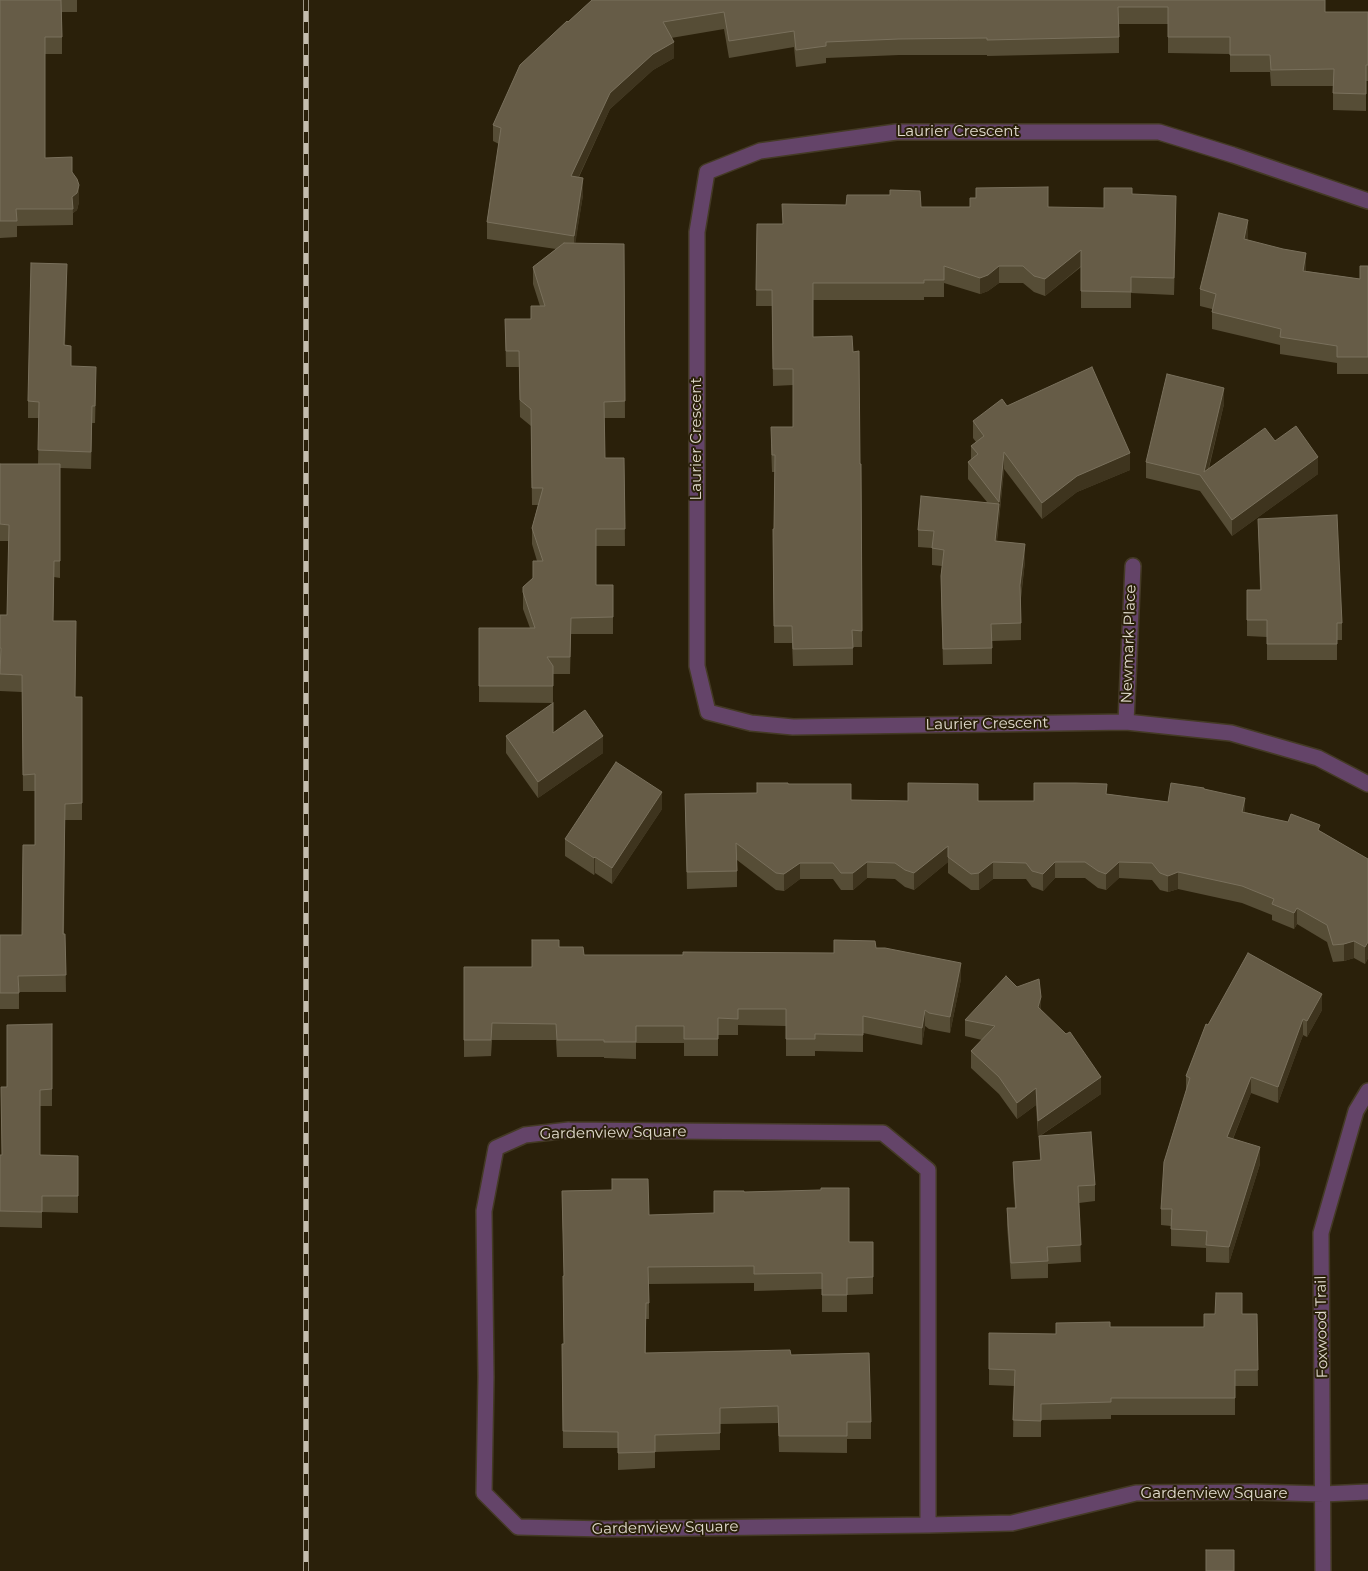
<!DOCTYPE html>
<style>
body{margin:0}
canvas{display:block;background:#2a200a}
</style>
<canvas width="1368" height="1571"></canvas>
<script>
const ctx = document.querySelector('canvas').getContext('2d');
ctx.lineJoin = 'round';
const poly = rows => new Path2D(rows.map(r => 'M' + r).join(''));
function trace(path, color, width, dash) { ctx.strokeStyle = color; ctx.lineWidth = width; ctx.lineCap = dash ? 'butt' : 'round'; ctx.setLineDash(dash || []); ctx.stroke(path); }
function fillPath(path, color) { ctx.fillStyle = color; ctx.fill(path, 'evenodd'); }
function label(font, color, halo, rows, align = 'center') {
  ctx.font = font + ' Montserrat,sans-serif'; ctx.lineWidth = 4; ctx.setLineDash([]); ctx.textBaseline = 'middle'; ctx.strokeStyle = halo; ctx.fillStyle = color; for (const [text, x, y, turn = 0] of rows) {
    ctx.save(); ctx.translate(x, y); ctx.rotate((+turn || 0) * Math.PI / 180); ctx.textAlign = isNaN(turn) ? turn : align; if (halo) ctx.strokeText(text, 0, 0); ctx.fillText(text, 0, 0); ctx.restore();
  }
}
const minor = poly([
 [1368,201,1233,155,1159,132,896,132,760,151,707,172,697,232,697,666,708,712,751,723,793,727,1126,722,1231,733,1318,758,1368,784],
 [1126,722,1133,566],
 [569,1130,883,1133,928,1170,928,1525,605,1529,518,1527,484,1493,486,1377,484,1211,496,1148,525,1135,569,1130],
 [928,1525,1012,1523,1136,1493,1253,1492,1323,1494,1368,1492],
 [1323,1571,1321,1233,1356,1111,1368,1091]
]);
trace(minor, '#443a25', 18);
trace(minor, '#644469', 15);
const rail = poly([
 [306,0,306,1571]
]);
trace(rail, '#c5beaf', 5.5);
trace(rail, '#2a200a', 4, [11]);
fillPath(poly([
 [0,0,77,0,77,12,62,12,62,54,45,54,45,158,72,172,79,202,77,210,73,213,73,225,17,226,17,237,0,238],
 [592,0,1325,0,1325,12,1368,12,1368,81,1366,81,1366,111,1333,110,1333,86,1271,86,1270,72,1230,72,1230,54,1168,53,1168,24,1119,24,1119,53,987,56,987,55,899,55,826,58,826,63,796,67,794,47,729,58,724,29,671,38,674,58,653,70,610,109,579,177,583,195,575,243,624,244,625,418,604,418,605,458,624,458,625,546,596,546,596,585,613,585,613,634,571,634,570,674,553,674,553,733,603,753,538,798,506,753,506,736,553,703,479,702,479,628,530,628,523,609,523,587,533,578,537,561,532,544,532,528,538,505,532,505,531,426,520,417,519,367,506,367,505,319,531,319,540,306,533,284,533,267,556,249,487,239,487,222,499,144,493,141,493,125,568,22],
 [1132,194,1176,212,1174,295,1131,293,1131,308,1081,308,1081,267,1045,296,1034,292,1023,283,999,283,988,291,980,294,944,283,944,297,924,297,924,300,813,300,813,337,860,464,861,464,862,647,853,647,853,665,793,666,792,643,774,643,773,529,774,529,775,472,772,472,771,444,793,427,793,385,773,386,772,306,756,306,757,224,782,224,921,207,1104,208],
 [1248,237,1247,240,1306,269,1306,271,1360,279,1368,266,1368,374,1337,374,1337,363,1280,354,1280,345,1212,329,1212,309,1200,306,1200,289],
 [67,281,65,345,71,366,96,384,95,423,92,423,91,469,60,468,60,578,54,577,53,621,75,697,82,697,82,820,65,820,64,934,65,934,66,992,19,992,19,1009,0,1009,0,935,22,935,35,845,35,791,23,791,22,692,0,691,0,615,7,615,9,541,0,541,0,464,38,464,39,418,28,418,28,401],
 [1224,404,1209,468,1275,441,1318,474,1232,536,1200,491,1146,478,1146,462],
 [1007,406,1130,470,1077,492,1042,519,1004,469,997,541,1025,561,1021,598,1021,640,992,641,992,664,943,665,941,593,941,576,942,566,932,565,932,548,918,547,918,530,987,502,968,479,968,462,971,460,971,446,976,442,973,438,973,421],
 [1258,519,1342,623,1342,640,1337,640,1337,660,1267,660,1267,637,1247,636,1247,590,1260,590],
 [788,784,851,800,908,801,1034,801,1107,794,1168,802,1204,789,1245,812,1320,831,1368,859,1368,958,1365,964,1354,958,1344,961,1333,962,1327,942,1297,924,1294,929,1272,920,1272,915,1242,903,1178,889,1168,892,1160,890,1152,880,1119,878,1106,890,1098,888,1085,878,1055,878,1043,891,1032,887,1026,879,993,879,979,890,971,890,948,873,948,862,914,890,905,887,895,879,867,878,853,890,841,890,833,879,800,879,784,891,776,890,737,860,737,887,687,889,685,794,757,793],
 [662,809,612,884,595,873,594,875,565,856,565,839],
 [559,947,584,955,683,955,834,953,876,948,961,979,950,1033,929,1029,925,1026,922,1045,863,1033,863,1052,815,1051,815,1056,786,1056,786,1026,738,1025,738,1035,718,1035,718,1056,684,1056,684,1043,636,1043,636,1059,604,1058,604,1057,557,1057,556,1040,492,1040,491,1056,464,1057,464,967,532,967],
 [1041,1010,1101,1094,1040,1136,1095,1185,1095,1201,1079,1203,1081,1262,1048,1264,1048,1278,1011,1279,1007,1225,1007,1208,1015,1208,1013,1179,1013,1162,1040,1160,1039,1136,1038,1137,1036,1105,1017,1119,999,1094,971,1068,971,1051,982,1040,965,1036,965,1020],
 [1322,1010,1307,1037,1303,1035,1278,1103,1251,1093,1233,1139,1260,1164,1229,1263,1206,1262,1206,1248,1171,1246,1171,1226,1161,1225,1161,1209,1186,1091,1186,1076,1208,1025],
 [52,1024,52,1106,40,1106,40,1155,78,1156,78,1213,42,1212,42,1228,0,1227,0,1155,2,1155,7,1087],
 [612,1179,649,1215,714,1213,744,1192,849,1242,873,1242,873,1294,847,1295,847,1312,822,1312,822,1289,754,1291,754,1283,649,1284,649,1319,646,1319,646,1353,791,1355,871,1422,871,1439,847,1439,847,1453,779,1452,778,1423,720,1424,720,1450,655,1452,655,1468,618,1470,618,1448,563,1448,562,1344,564,1344,563,1293,563,1276,564,1276,562,1191,612,1190],
 [1242,1314,1257,1314,1258,1386,1235,1386,1235,1415,1111,1415,1111,1419,1041,1420,1041,1437,1013,1437,1014,1386,989,1385,989,1333,1056,1334,1110,1327,1204,1327]
]), '#564d36');
fillPath(poly([
 [674,42,674,58,653,70,610,109,571,193,571,176,610,93,653,54],
 [583,178,583,195,574,252,574,236],
 [79,185,79,202,77,210,73,213,72,197],
 [1176,196,1176,212,1174,295,1174,278],
 [1248,220,1248,237,1244,255,1244,239],
 [1081,250,1081,266,1045,296,1045,279],
 [1306,253,1306,269,1303,288,1303,271],
 [67,264,67,281,64,362,64,345],
 [999,266,999,283,988,291,980,294,980,278],
 [1224,388,1224,404,1205,482,1204,472],
 [1004,452,1004,469,999,518,999,502],
 [1130,453,1130,470,1077,492,1042,519,1042,503,1077,476],
 [1318,457,1318,474,1232,536,1232,520],
 [999,504,999,520,995,558,995,541],
 [1025,544,1025,561,1020,602,1020,585],
 [603,736,603,753,538,798,538,782],
 [662,792,662,809,612,884,612,868],
 [1245,798,1245,815,1242,812],
 [948,846,948,862,914,890,914,873],
 [595,857,595,873,594,875,594,858],
 [867,862,867,878,853,890,853,873],
 [993,862,993,879,979,890,979,873],
 [1055,862,1055,878,1043,891,1043,874],
 [1119,862,1119,878,1106,890,1106,874],
 [800,863,800,879,784,891,784,874],
 [1178,872,1178,889,1168,892,1168,876],
 [1297,908,1297,924,1294,929,1294,913],
 [1354,941,1354,958,1344,961,1344,944],
 [1368,942,1368,958,1365,964,1365,947],
 [961,963,961,979,950,1033,950,1017],
 [1322,994,1322,1010,1307,1037,1307,1021],
 [1041,997,1041,1013,1038,1007],
 [925,1010,925,1026,922,1045,922,1028],
 [1303,1019,1303,1035,1278,1103,1278,1087],
 [1101,1077,1101,1094,1038,1137,1038,1121],
 [1251,1077,1251,1093,1227,1153,1227,1137],
 [1036,1088,1036,1105,1017,1119,1017,1103],
 [1260,1147,1260,1164,1229,1263,1229,1247]
]), '#3e341e');
const building = poly([
 [0,0,61,0,62,37,45,37,45,158,72,157,72,172,77,179,79,185,77,193,72,197,73,209,16,209,17,221,0,221,0,0],
 [592,0,1325,0,1325,12,1368,12,1368,65,1366,65,1366,94,1333,93,1334,69,1271,70,1270,55,1230,55,1230,37,1168,37,1168,7,1118,7,1119,37,987,40,987,38,899,39,826,42,826,46,796,50,794,31,729,41,724,12,663,22,674,42,653,54,610,93,571,176,583,178,574,236,487,222,501,128,493,125,520,65,567,21,568,22,592,0],
 [1048,187,1048,207,1104,208,1104,188,1132,188,1132,194,1176,196,1174,278,1131,277,1131,292,1081,291,1081,250,1045,279,1034,276,1023,266,999,266,988,275,980,278,944,266,944,280,924,280,924,283,813,283,813,337,852,336,853,352,859,351,860,464,861,464,862,631,852,630,853,648,793,649,792,626,774,626,773,529,774,529,775,455,772,455,771,427,793,427,793,369,773,369,772,290,756,290,757,224,783,224,782,204,846,205,847,195,890,195,890,190,920,191,921,207,970,207,970,198,976,198,976,188,1048,187],
 [1219,213,1248,220,1244,239,1283,249,1306,253,1303,271,1360,279,1360,266,1368,266,1368,357,1337,357,1337,346,1280,337,1281,329,1212,312,1216,294,1200,289,1219,213],
 [564,243,624,244,625,401,604,402,605,458,624,458,625,529,596,529,596,585,613,585,613,617,571,618,570,657,547,657,553,666,553,686,479,686,479,628,535,628,523,592,523,587,533,578,533,561,543,561,532,528,543,488,532,488,531,409,520,400,519,351,506,351,505,319,531,319,531,306,545,306,533,267,564,243],
 [31,263,67,264,64,345,71,346,71,366,96,367,95,406,92,406,91,452,38,450,39,402,28,401,31,263],
 [1092,367,1130,453,1077,476,1042,503,1004,452,999,502,968,462,978,454,971,446,984,436,973,421,1002,399,1007,406,1092,367],
 [1167,374,1224,388,1204,472,1265,428,1275,441,1296,426,1318,457,1232,520,1200,475,1146,462,1167,374],
 [0,464,60,464,60,561,54,561,53,621,76,621,75,697,82,697,82,803,65,804,63,934,65,934,66,975,18,976,19,993,0,993,0,935,22,935,23,845,35,845,35,774,23,775,22,675,0,674,1,648,0,648,0,615,7,615,9,525,0,524,0,464],
 [921,496,999,504,995,541,1025,544,1020,585,1021,623,991,624,992,648,943,649,941,576,944,550,932,548,934,531,918,530,921,496],
 [1337,515,1342,623,1337,623,1337,644,1267,644,1267,620,1247,620,1247,590,1261,590,1258,519,1337,515],
 [553,703,553,733,585,710,603,736,538,782,506,736,553,703],
 [616,762,662,792,612,868,595,857,594,858,565,839,616,762],
 [757,783,788,783,788,784,851,784,851,800,908,801,908,783,978,784,978,801,1034,801,1034,783,1076,783,1107,784,1106,794,1168,802,1171,783,1204,788,1204,789,1245,798,1242,812,1288,822,1291,814,1320,825,1318,830,1368,859,1368,942,1365,947,1354,941,1344,944,1333,945,1327,925,1297,908,1294,913,1272,904,1274,899,1242,886,1178,872,1168,876,1160,873,1152,863,1119,862,1106,874,1098,871,1085,862,1055,862,1043,874,1032,871,1026,863,993,862,979,873,971,874,948,857,948,846,914,873,905,870,895,863,867,862,853,873,841,873,833,863,800,863,784,874,776,873,736,843,737,871,687,872,685,794,757,793,757,783],
 [532,940,559,940,559,947,583,947,584,955,683,955,683,952,834,953,834,940,875,941,876,948,885,948,961,963,950,1017,929,1013,925,1010,922,1028,863,1016,863,1035,815,1034,815,1039,786,1039,786,1009,738,1009,738,1019,718,1018,718,1039,684,1039,684,1026,636,1026,636,1042,604,1042,604,1040,557,1040,556,1024,492,1023,491,1040,464,1040,464,967,532,967,532,940],
 [1248,953,1322,994,1307,1021,1303,1019,1278,1087,1251,1077,1227,1137,1260,1147,1229,1247,1206,1245,1207,1231,1171,1229,1172,1209,1161,1209,1164,1162,1190,1078,1186,1076,1206,1024,1208,1025,1248,953],
 [1006,976,1017,987,1039,979,1041,997,1038,1007,1066,1034,1070,1032,1101,1077,1038,1121,1036,1088,1017,1103,999,1077,971,1051,995,1026,965,1020,1006,976],
 [52,1024,52,1089,40,1090,40,1155,78,1156,78,1196,42,1196,42,1212,0,1211,0,1155,2,1155,1,1087,7,1087,7,1025,52,1024],
 [1091,1132,1095,1185,1078,1186,1081,1245,1047,1247,1048,1261,1011,1263,1007,1208,1016,1208,1013,1162,1041,1160,1039,1136,1091,1132],
 [612,1179,648,1179,649,1215,714,1213,714,1191,744,1191,744,1192,821,1190,821,1188,849,1188,849,1242,873,1242,873,1277,847,1278,847,1295,822,1295,822,1273,754,1274,754,1266,648,1267,649,1303,646,1303,645,1353,790,1350,791,1355,869,1353,871,1422,847,1422,847,1436,779,1436,778,1406,720,1408,720,1433,655,1435,655,1452,618,1453,618,1432,563,1431,562,1344,564,1344,563,1276,564,1276,562,1191,612,1190,612,1179],
 [1216,1293,1242,1293,1242,1314,1257,1314,1258,1370,1235,1370,1235,1398,1111,1398,1111,1402,1041,1404,1041,1421,1013,1420,1015,1370,989,1369,989,1333,1056,1334,1056,1323,1110,1322,1110,1327,1204,1327,1204,1314,1215,1314,1216,1293],
 [1206,1550,1234,1550,1234,1571,1206,1571,1206,1550]
]);
fillPath(building, '#665c47');
trace(building, '#79705c', 1);
label('15px', '#e2dcce', '#2a200a', [
 ["Laurier Crescent",958,132],
 ["Laurier Crescent",697,439,-90],
 ["Newmark Place",1129,644,-88],
 ["Laurier Crescent",987,724,-1],
 ["Gardenview Square",613,1133,-1],
 ["Foxwood Trail",1322,1327,-91],
 ["Gardenview Square",1214,1494],
 ["Gardenview Square",665,1528,-1]
]);
</script>
